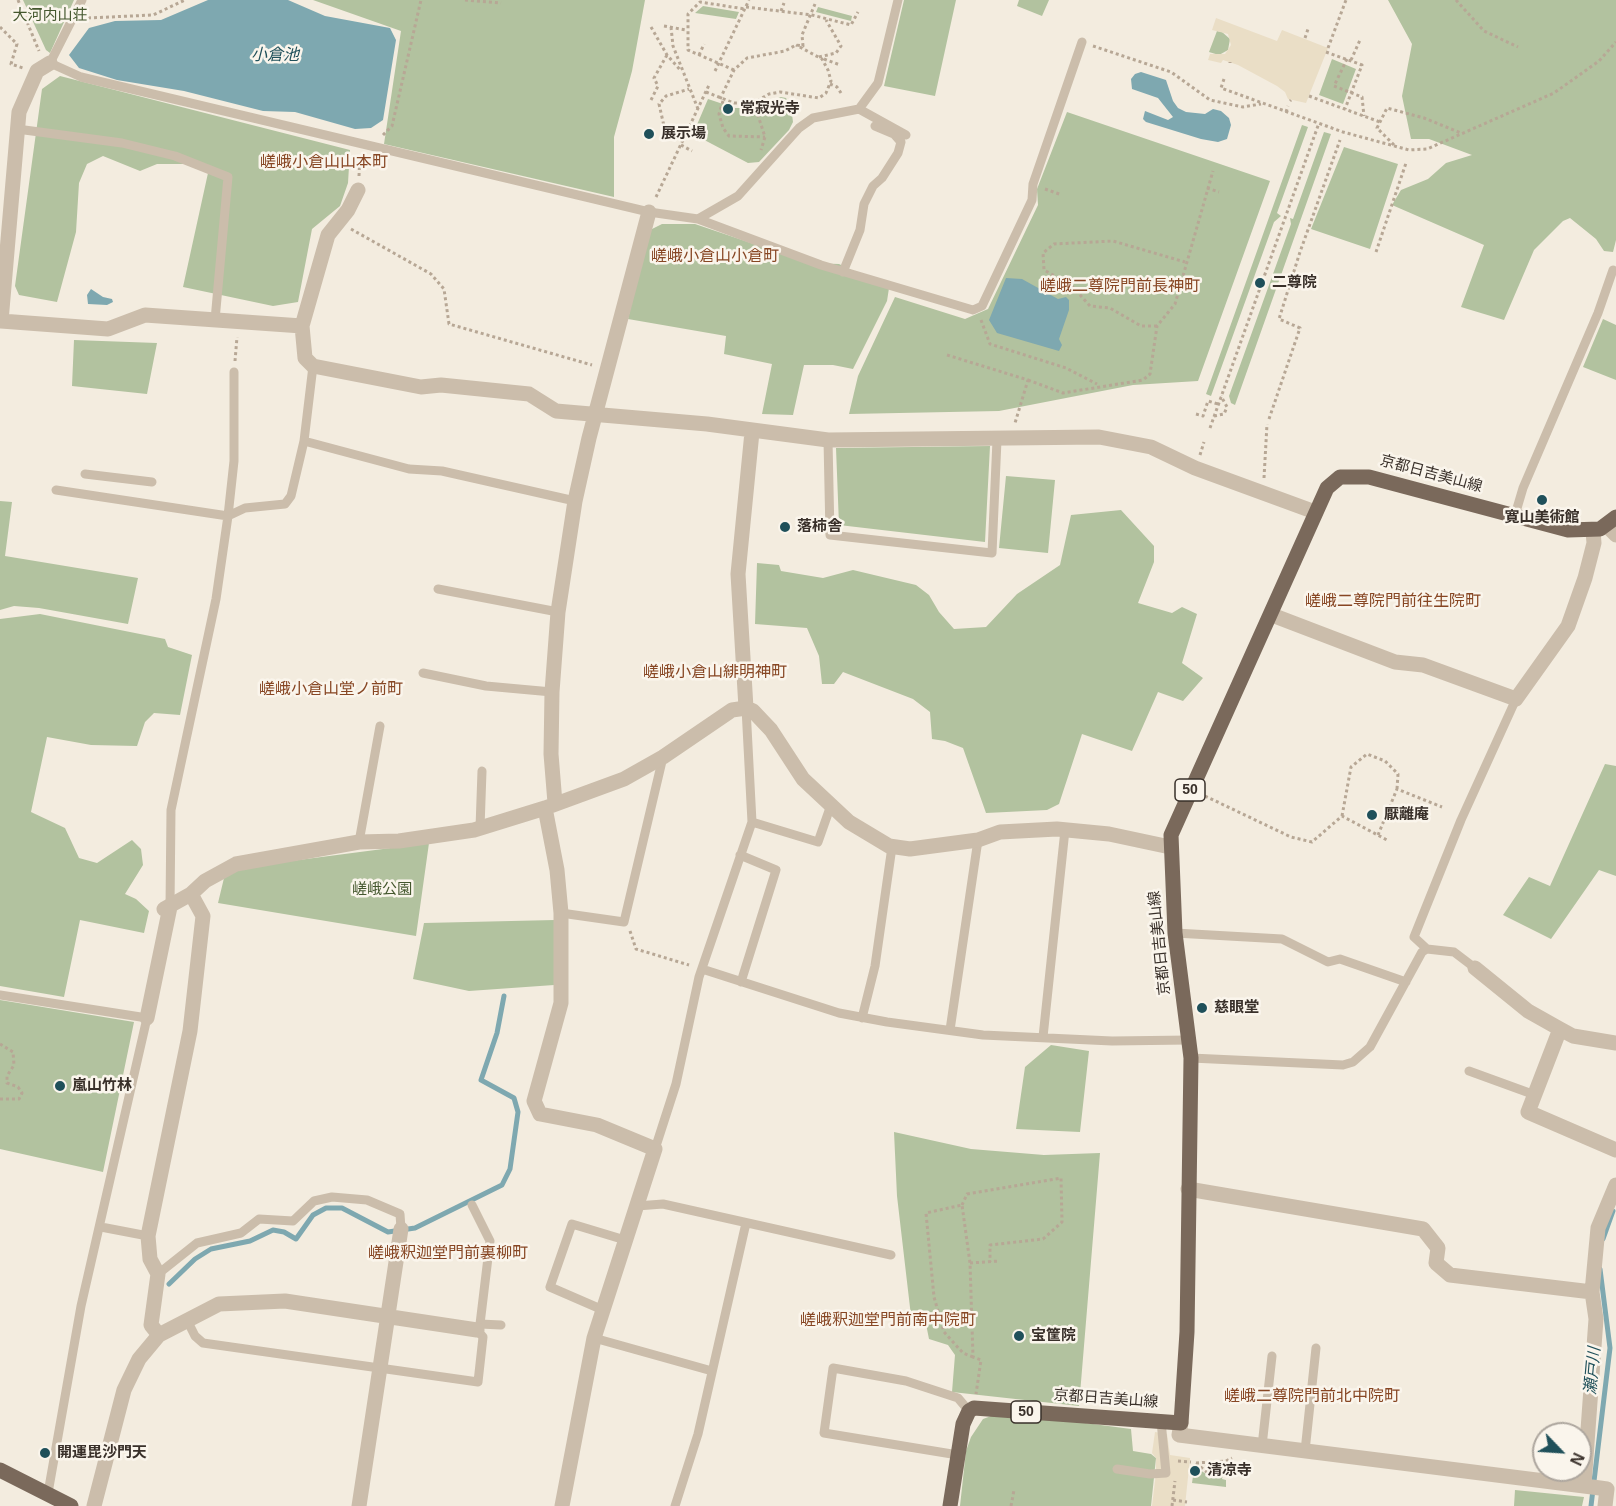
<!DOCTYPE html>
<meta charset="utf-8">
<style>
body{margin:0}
#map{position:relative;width:1616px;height:1506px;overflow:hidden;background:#f3ecdf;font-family:Arial,sans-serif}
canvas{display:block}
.north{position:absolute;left:1532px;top:1422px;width:60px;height:60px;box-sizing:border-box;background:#faf5ec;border:2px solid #ada69e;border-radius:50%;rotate:115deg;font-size:16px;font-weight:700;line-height:24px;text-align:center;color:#39302a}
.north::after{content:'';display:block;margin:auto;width:21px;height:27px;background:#1f505a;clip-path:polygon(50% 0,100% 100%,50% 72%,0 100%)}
</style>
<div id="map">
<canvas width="1616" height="1506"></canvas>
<div class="north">N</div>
</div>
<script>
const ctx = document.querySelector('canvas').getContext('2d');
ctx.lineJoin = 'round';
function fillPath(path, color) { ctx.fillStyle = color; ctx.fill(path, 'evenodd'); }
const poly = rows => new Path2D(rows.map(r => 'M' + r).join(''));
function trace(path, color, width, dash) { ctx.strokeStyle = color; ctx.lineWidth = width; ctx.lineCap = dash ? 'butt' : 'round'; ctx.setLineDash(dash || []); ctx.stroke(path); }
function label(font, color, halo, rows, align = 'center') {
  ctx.font = font + ' Arial,"Noto Sans JP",sans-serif'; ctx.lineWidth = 5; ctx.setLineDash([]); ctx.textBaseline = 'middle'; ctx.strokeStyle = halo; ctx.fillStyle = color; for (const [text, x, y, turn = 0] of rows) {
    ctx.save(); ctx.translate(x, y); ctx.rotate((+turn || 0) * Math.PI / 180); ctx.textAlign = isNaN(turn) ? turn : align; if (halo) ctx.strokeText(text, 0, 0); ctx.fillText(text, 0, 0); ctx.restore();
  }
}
fillPath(poly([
 [23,0,74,0,50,53,46,50],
 [313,0,645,0,632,71,614,137,614,197,384,144,401,31],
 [904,0,956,0,935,96,884,86],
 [1019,0,1049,0,1042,16,1017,6],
 [1388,0,1616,0,1616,240,1613,252,1604,251,1596,239,1570,218,1563,221,1534,250,1504,320,1461,307,1484,245,1392,205,1401,190,1428,179,1446,163,1472,155,1429,139,1411,139,1402,96,1412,44],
 [703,6,739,12,736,19,695,13],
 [818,7,852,16,851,21,816,12],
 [1217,31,1222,32,1230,39,1228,50,1219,55,1209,52],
 [1332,59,1356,69,1343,104,1319,95],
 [60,76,350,150,348,183,340,206,312,229,298,302,273,306,183,287,208,173,185,164,157,164,140,171,103,156,87,164,79,183,76,232,57,302,19,295,15,286,42,89],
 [781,97,786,98,791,107,793,122,789,130,759,162,748,163,693,134,708,99,735,108,749,108],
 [1067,112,1270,181,1198,381,1133,385,999,411,849,414,858,376,895,297,965,319,988,309,1038,205,1037,189],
 [1302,125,1308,127,1277,213,1281,216,1274,222,1211,396,1206,394],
 [1324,132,1331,134,1235,405,1231,403,1229,396,1291,224,1290,218,1293,219],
 [1344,147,1398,164,1370,249,1311,229],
 [662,224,695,224,810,263,839,264,889,288,887,301,853,369,833,365,804,365,793,415,762,414,772,364,724,354,726,336,628,319,648,231],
 [1603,319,1616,325,1616,380,1583,367],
 [74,340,157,343,147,394,72,386],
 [990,446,985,542,839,525,836,448],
 [1006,476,1055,480,1048,553,999,548],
 [0,501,12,502,5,556,138,578,128,624,39,608,14,606,0,610],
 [1121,510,1154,546,1154,562,1138,603,1172,613,1182,607,1197,614,1182,663,1203,678,1183,701,1158,692,1132,751,1082,734,1059,804,1047,810,986,813,963,748,945,741,932,739,930,712,913,699,843,672,834,684,822,684,819,656,807,628,755,624,757,563,779,565,781,571,823,578,853,570,916,585,929,595,939,612,954,629,986,627,1017,594,1060,565,1071,515],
 [40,614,165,639,168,647,192,655,180,715,154,713,145,722,137,746,91,745,47,737,31,812,65,828,79,858,97,863,132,840,141,849,143,865,125,894,136,899,149,911,144,933,80,920,64,997,0,986,0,619],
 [1605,764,1616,766,1616,876,1599,870,1551,939,1503,915,1529,877,1550,886],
 [429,843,416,936,218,903,224,878,237,868],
 [555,920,554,985,469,991,413,979,424,923],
 [0,1000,134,1022,103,1172,0,1149],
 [1051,1045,1089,1051,1080,1132,1016,1129,1025,1067],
 [894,1132,971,1149,1044,1155,1100,1153,1079,1406,952,1392,955,1355,948,1345,929,1339,925,1319,911,1316,897,1196],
 [1002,1412,1131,1429,1133,1451,1151,1454,1156,1458,1151,1506,960,1506,966,1451,971,1437,983,1419],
 [1197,1468,1209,1476,1223,1475,1222,1479,1226,1480,1226,1487,1192,1483,1194,1469],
 [1515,1490,1584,1497,1582,1506,1514,1506]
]), '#b2c29f');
fillPath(poly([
 [1216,18,1277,41,1282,30,1328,48,1306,103,1288,99,1285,92,1277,86,1238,65,1223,60,1221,63,1208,60,1210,54,1225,54,1231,45,1228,34,1212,30],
 [1155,1432,1167,1434,1170,1455,1190,1458,1185,1506,1152,1506,1156,1473,1156,1458,1152,1453]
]), '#eadec6');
fillPath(poly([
 [208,0,288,0,325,16,390,28,396,40,383,120,371,128,355,129,295,112,263,111,184,91,117,80,79,68,69,55,89,28,115,21,161,20],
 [1141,72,1166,80,1173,101,1178,108,1186,112,1205,114,1213,109,1221,111,1229,118,1231,125,1227,139,1218,142,1201,139,1146,122,1143,119,1145,111,1168,120,1173,117,1158,98,1132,89,1131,79,1135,74],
 [1006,278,1022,279,1058,299,1066,297,1069,300,1069,310,1059,339,1062,345,1059,351,997,333,989,320],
 [91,289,103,297,112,299,113,302,107,305,88,304,87,295]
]), '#7ea8b0');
trace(poly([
 [1603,1239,1613,1211],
 [169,1284,195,1259,211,1249,250,1241,273,1230,284,1232,296,1239,313,1215,326,1208,342,1208,388,1232,415,1228,502,1185,510,1169,518,1112,514,1098,481,1080,497,1033,504,996],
 [1591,1506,1610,1348,1600,1269]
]), '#7ea8b0', 5);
trace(poly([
 [18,0,39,51],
 [465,0,501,3],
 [1456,0,1484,31,1518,47],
 [746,7,812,15,851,25,858,12],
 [781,11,784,3],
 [88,18,153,15,185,0],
 [664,26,686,30],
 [0,27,17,44,11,64,23,68],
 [651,27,667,55,681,71],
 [671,27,673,46,698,109],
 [1305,38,1308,29],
 [1093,46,1171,72,1210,100,1243,107,1261,104],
 [1328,48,1346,0],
 [1326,52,1362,65,1345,109],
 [699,55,704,44],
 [819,57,836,53,841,46,826,20],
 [824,59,840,65],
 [1347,59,1334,86,1362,97,1364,116],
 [1351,60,1360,40],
 [1230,63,1230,62],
 [734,70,688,50,688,14,700,2,745,9],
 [715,71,749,0],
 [1224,79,1221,88,1343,132,1409,150,1427,149,1554,93,1599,61,1616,42],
 [830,84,837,87,841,93],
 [706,92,734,103,754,103,769,94,780,92,819,98,826,93,831,81,828,70,822,59,796,45],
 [1309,96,1380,122],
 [720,99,734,70,747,58,785,51,796,45,803,46,802,35,815,4],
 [651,100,658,86,654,78,667,55],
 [723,101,719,114,723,128,729,136,765,137],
 [1290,101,1291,100],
 [754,103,765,137,761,150],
 [1286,112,1288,106],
 [383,135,392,126,421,0],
 [684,136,664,126,659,104,666,96,689,89],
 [681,145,692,151],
 [1394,145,1377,128,1387,108,1424,118,1461,133],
 [359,176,360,156],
 [1207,188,1219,192],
 [1045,189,1062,195],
 [656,197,709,85],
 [351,229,431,274,444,289,449,324,592,365],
 [1376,252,1406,163],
 [981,320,990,344,1066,368,1097,384],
 [1157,326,1141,326,1110,308,1090,306,1071,285,1044,270,1043,253,1054,244,1113,241,1185,262],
 [947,355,1028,380,1015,423],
 [235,361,237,337],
 [1028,380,1063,393,1143,380,1150,374,1157,326,1175,304,1213,171],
 [1196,414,1203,416,1208,401,1218,404],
 [1214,416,1224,414,1227,407,1221,396],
 [1269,419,1300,328,1279,319,1300,252,1340,140],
 [1210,428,1319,123],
 [1200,455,1204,442],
 [1264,478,1267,424],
 [1205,796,1291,837,1312,842,1342,816,1387,840],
 [1342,816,1351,767,1367,754,1385,761,1398,774,1397,789],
 [1378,835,1397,789,1442,807],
 [630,931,636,949,689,965],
 [0,1044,13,1052,14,1065,7,1076,7,1083,18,1087,22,1093,19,1099,0,1099],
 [962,1205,967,1194,1061,1178,1062,1222,1043,1239,990,1245,990,1262],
 [970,1263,999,1261],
 [973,1357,963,1353,944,1332,934,1297,926,1213,962,1205,970,1263,973,1357,981,1360,976,1394],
 [1178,1461,1191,1462],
 [1196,1463,1226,1461,1232,1458],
 [1196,1463,1209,1474,1225,1472],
 [1173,1500,1187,1502],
 [1011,1506,1014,1490],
 [1172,1506,1175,1481]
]), '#b7a795', 3, [3, 3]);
trace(poly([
 [82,0,50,63,81,77,649,212,698,219,821,265,973,310,982,306,1032,200,1033,184,1082,42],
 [859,109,906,135],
 [17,129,122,143,175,156,228,177,215,320],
 [698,219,738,196,799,128,813,118,859,109,878,83,898,0],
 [843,272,860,230,864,204,873,186,882,178,898,153,901,142,894,134,875,126],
 [828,440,830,535,992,553,997,440],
 [304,441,409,469,442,471,575,501],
 [85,474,152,482],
 [56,490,228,516,234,461,234,372],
 [1515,515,1523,488,1598,313,1613,270],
 [438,589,558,612],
 [423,673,486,686,552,692],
 [752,822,818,842,831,805],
 [480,828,482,771],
 [359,842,380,726],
 [740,855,776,870,741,982],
 [170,907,171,810,216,599,228,516,245,508,285,504,291,496,304,441,313,366],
 [561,913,624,922,663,757],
 [1175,933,1282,939,1328,962,1340,959,1406,982],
 [1427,949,1414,937,1461,820,1516,699],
 [702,969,839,1013,887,1022,983,1035,1112,1041,1189,1040],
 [0,995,147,1018,81,1306,48,1493],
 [862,1018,875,966,892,847],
 [950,1030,978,840],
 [1043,1037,1065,830],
 [1191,1058,1343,1065,1353,1062,1370,1047,1422,952,1427,949,1454,952,1475,968],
 [1469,1071,1535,1095],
 [655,1149,676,1084,699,977,752,822,746,708],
 [472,1205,490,1241,480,1324],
 [637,1206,663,1204,891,1255],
 [101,1227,148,1236],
 [158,1274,197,1243,241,1233,259,1219,293,1221,314,1201,332,1197,367,1200,400,1214,401,1229],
 [603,1310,550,1287,572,1224,625,1240],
 [187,1320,195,1336,203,1343,478,1382,483,1337,477,1330,480,1324,501,1325],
 [594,1338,712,1371],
 [1262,1446,1272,1356],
 [1305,1451,1316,1348],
 [958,1455,824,1433,833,1368,906,1381,958,1398,969,1411],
 [1117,1469,1150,1474,1166,1473,1161,1421],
 [675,1506,698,1434,746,1223]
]), '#cbbdab', 9);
trace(poly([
 [50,63,37,71,19,112,1,321,108,329,145,315,302,326],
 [358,190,348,210,328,235,302,326,305,358,313,366,421,387,441,385,529,394,556,411,707,424,828,440,1099,437,1151,447,1195,468,1315,512],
 [1606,525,1616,535],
 [1272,615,1395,662,1423,665,1516,699,1568,626,1585,578,1594,543,1593,531],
 [746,708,738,574,752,432],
 [555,803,551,754,552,692,558,612,575,501,589,438,649,212],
 [545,808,557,870,561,913,561,1003,534,1101,540,1114,597,1125,655,1149,594,1338,562,1506],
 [191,894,205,881,236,864,359,842,399,841,474,830,545,808,624,779,663,757,732,710,746,708,753,711,771,730,803,779,849,822,889,846,910,849,978,840,1000,832,1057,829,1109,834,1170,847],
 [1475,968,1528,1011,1560,1029,1573,1036,1616,1043],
 [147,1018,170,907],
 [1560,1029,1528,1112,1616,1150],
 [1188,1189,1423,1229,1438,1248,1436,1263,1450,1275,1592,1292,1596,1319,1584,1485],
 [1592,1292,1598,1228,1616,1185],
 [159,1335,151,1325,158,1274,150,1259,148,1236,190,1031,203,916,191,894,164,909],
 [1181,1423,1179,1435,1600,1488,1607,1489,1605,1506],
 [94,1506,124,1390,139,1359,159,1335,219,1304,285,1301,477,1330],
 [359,1506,401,1229]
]), '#cbbdab', 15);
trace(poly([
 [0,1470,71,1506],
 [950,1506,963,1424,969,1411,974,1408,1181,1423,1187,1332,1191,1058,1175,933,1171,835,1327,488,1340,477,1369,477,1568,530,1600,529,1616,517]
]), '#7a695b', 15);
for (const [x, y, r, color] of [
 [728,109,6,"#1f505a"],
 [649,134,6,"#1f505a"],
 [1260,283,6,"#1f505a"],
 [1542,500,6,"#1f505a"],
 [785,527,6,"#1f505a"],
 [1372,815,6,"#1f505a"],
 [1202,1008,6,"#1f505a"],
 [60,1086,6,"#1f505a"],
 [1019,1336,6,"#1f505a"],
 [45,1453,6,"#1f505a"],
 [1195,1471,6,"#1f505a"]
]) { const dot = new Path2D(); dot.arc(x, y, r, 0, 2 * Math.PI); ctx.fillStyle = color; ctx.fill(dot); trace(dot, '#faf5ec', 2); }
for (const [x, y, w] of [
 [1190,790,30],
 [1026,1412,30]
]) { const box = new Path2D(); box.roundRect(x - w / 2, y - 11, w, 22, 4.5); ctx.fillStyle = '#faf5ec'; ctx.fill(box); trace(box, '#39302a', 1.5); }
label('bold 14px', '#39302a', null, [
 ["50",1190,790],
 ["50",1026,1412]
]);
label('15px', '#44572e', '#faf5ec', [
 ["大河内山荘",50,16],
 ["嵯峨公園",382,890]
]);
label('bold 15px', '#39302a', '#faf5ec', [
 ["常寂光寺",740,109],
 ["展示場",661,134],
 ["二尊院",1272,283],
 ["寛山美術館",1542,518,"center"],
 ["落柿舎",797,527],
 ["厭離庵",1384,815],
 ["慈眼堂",1214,1008],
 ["嵐山竹林",72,1086],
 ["宝筐院",1031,1336],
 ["開運毘沙門天",57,1453],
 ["清凉寺",1207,1471]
], 'left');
label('15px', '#39302a', '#faf5ec', [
 ["京都日吉美山線",1431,474,15],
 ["京都日吉美山線",1160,943,-96],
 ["京都日吉美山線",1106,1399,4]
]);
label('italic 16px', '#1f505a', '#faf5ec', [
 ["小倉池",275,56],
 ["瀬戸川",1593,1371,-85]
]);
label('16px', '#874623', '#faf5ec', [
 ["嵯峨小倉山山本町",324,163],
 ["嵯峨小倉山小倉町",715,257],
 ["嵯峨二尊院門前長神町",1120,287],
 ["嵯峨二尊院門前往生院町",1393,602],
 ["嵯峨小倉山緋明神町",715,673],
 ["嵯峨小倉山堂ノ前町",331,690],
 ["嵯峨釈迦堂門前裏柳町",448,1254],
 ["嵯峨釈迦堂門前南中院町",888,1321],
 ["嵯峨二尊院門前北中院町",1312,1397]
]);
</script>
